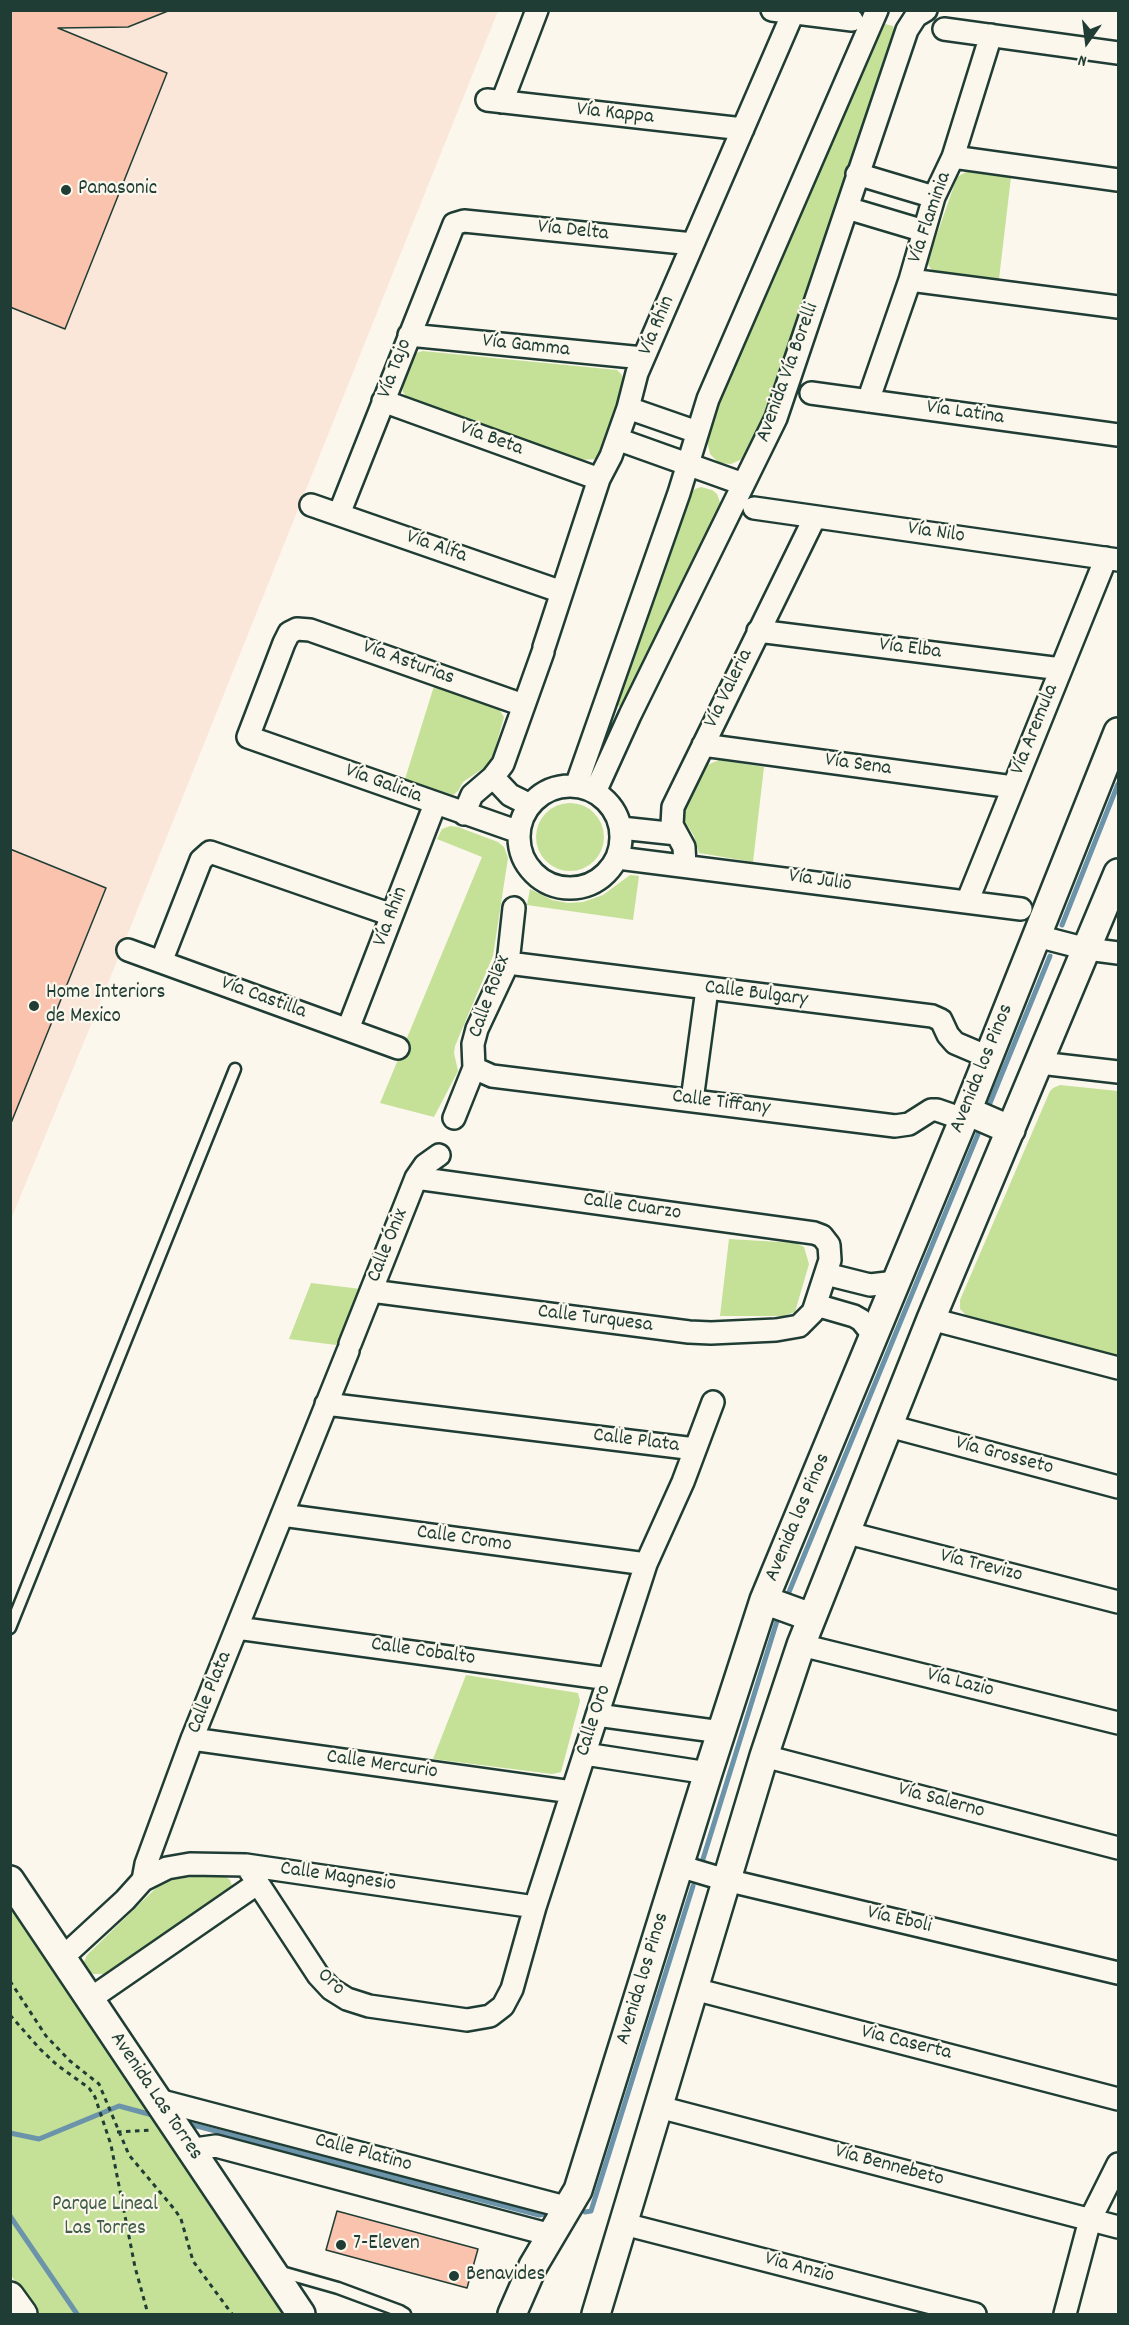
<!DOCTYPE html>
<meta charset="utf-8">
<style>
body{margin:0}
#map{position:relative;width:1129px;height:2325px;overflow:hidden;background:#fbf7ec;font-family:Dekko,sans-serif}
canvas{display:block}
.frame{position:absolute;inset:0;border:12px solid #1f3d34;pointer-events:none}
.north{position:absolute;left:1057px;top:12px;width:60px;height:60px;-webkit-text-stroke:4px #fbf7ec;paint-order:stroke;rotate:194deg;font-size:16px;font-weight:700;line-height:24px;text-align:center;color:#1f3d34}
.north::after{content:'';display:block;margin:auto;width:21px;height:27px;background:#1f3d34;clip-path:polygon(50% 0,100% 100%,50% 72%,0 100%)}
</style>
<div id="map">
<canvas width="1129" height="2325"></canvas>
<div class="frame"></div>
<div class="north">N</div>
</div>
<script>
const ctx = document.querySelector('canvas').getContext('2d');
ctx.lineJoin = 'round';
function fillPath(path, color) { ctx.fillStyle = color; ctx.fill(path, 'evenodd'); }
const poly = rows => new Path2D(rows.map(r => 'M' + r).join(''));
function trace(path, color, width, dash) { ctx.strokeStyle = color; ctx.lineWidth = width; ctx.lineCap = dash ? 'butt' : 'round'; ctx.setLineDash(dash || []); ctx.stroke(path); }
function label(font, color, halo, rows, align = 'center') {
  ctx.font = font + ' Dekko,sans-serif'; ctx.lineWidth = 4.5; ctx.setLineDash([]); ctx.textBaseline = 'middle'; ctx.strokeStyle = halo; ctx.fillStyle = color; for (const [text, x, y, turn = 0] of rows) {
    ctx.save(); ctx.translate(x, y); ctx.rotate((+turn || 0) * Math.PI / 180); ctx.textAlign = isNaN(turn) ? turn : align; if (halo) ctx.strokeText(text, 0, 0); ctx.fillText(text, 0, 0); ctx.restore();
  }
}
fillPath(poly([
 [11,11,498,11,100,1003,11,1219]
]), '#fbe7d9');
fillPath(poly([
 [885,24,893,26,895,33,771,404,742,459,731,464,719,463,710,454,707,441,724,388],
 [968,171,1011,177,999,279,935,272,931,269,927,263,957,177],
 [423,351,617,370,622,375,623,383,601,452,596,459,580,460,407,398,403,392,402,386,411,358,416,353],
 [701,487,712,490,717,494,721,505,719,511,623,707,617,706,615,703,687,497,695,489],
 [434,686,499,709,504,717,491,763,463,782,458,791,453,795,405,779],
 [719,760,764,767,753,862,699,853,694,836,684,820,684,810,705,766],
 '536 837a34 34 0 1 1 68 0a34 34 0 1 1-68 0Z',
 [450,826,458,827,498,842,504,847,508,858,493,956,455,1046,454,1053,458,1071,434,1117,380,1103,482,857,437,839,442,829],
 [630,875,639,876,633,920,527,905,530,889,552,900,568,903,583,902,603,895],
 [1060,1085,1118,1091,1118,1356,966,1315,960,1309,960,1300,1050,1091,1053,1088],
 [729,1239,796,1243,804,1247,809,1264,795,1312,783,1316,720,1316],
 [311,1283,361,1289,344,1346,289,1339],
 [466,1675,578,1693,580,1701,561,1772,552,1774,433,1759],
 [204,1875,226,1877,230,1880,232,1886,104,1974,93,1974,86,1970,84,1962,87,1955,157,1887,166,1881],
 [10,1907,58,1979,283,2314,37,2314,11,2275]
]), '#c5e097');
trace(poly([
 [1062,925,1118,784],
 [990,1103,1050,956],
 [789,1592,978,1134],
 [703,1859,777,1621],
 [185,2123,539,2215,546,2214],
 [10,2133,39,2139,119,2106,156,2116],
 [585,2212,591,2211,693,1886],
 [10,2216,77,2314]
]), '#6b94ab', 5);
const building = poly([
 [10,10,168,11,128,27,58,28,167,73,65,329,10,307,10,10],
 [10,849,106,888,11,1123,10,1123,10,849],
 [337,2211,478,2249,467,2288,326,2250,337,2211]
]);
fillPath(building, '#fac3ae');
trace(building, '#1f3d34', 1.5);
const service = poly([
 [10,1628,235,1069],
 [278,2271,338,2288,400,2311,405,2314]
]);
const minor = poly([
 [772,10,852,20],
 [944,29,1118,53],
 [487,100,743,129],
 [502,102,537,10],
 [953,157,1118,180],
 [857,174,934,197],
 [847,208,924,231],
 [910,280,1118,307],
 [409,335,643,358],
 [811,393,1118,435],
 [383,401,599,479],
 [868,401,910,280,934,197,953,157,991,35],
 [628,408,697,432],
 [617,439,743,484],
 [311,505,562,592],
 [754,508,1118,560],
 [339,514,454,224,464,221,693,244],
 [758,631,1061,669],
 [544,647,599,479,611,456,628,408,637,373,793,13],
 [703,745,1013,787],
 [493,777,510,795,530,805],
 [576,786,679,493,708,399,877,10],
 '519 837a51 51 0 1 1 102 0a51 51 0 1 1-102 0Z',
 [595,792,630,715,776,418,907,30,916,16,926,10],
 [464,814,472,795,493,777,503,764,543,652],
 [621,828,677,834],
 [519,832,248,737,284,643,289,633,297,629,310,630,523,705],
 [618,858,1021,909],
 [685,865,684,847,672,825,673,807,815,517],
 [967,902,1106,558],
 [1037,936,1087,949,1118,953],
 [128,950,398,1048],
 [161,962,201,860,210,852,392,915],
 [508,963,932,1016,941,1020,948,1035,955,1043,988,1057],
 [348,1029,435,804],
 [1040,1063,1118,1072],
 [474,1068,492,1076,895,1126,909,1124,931,1110,937,1110,963,1119],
 [692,1100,707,989],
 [454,1118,474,1068,473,1044,477,1029,508,963,514,908],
 [826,1274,870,1285,896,1282],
 [371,1291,689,1332,711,1333,776,1330,799,1326,813,1312,830,1260,829,1245,822,1236,814,1233,416,1178],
 [816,1305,854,1316,861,1320,874,1336],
 [931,1319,1118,1368],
 [350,1344,416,1178,425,1165,439,1155],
 [326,1404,695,1449],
 [889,1426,1118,1487],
 [282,1515,646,1564],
 [844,1532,1118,1602],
 [237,1628,609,1679],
 [801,1645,1118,1723],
 [597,1715,721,1732],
 [192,1739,572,1792],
 [585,1754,708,1773],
 [764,1756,1118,1848],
 [246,1865,318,1975,331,1989,347,1999,369,2006,467,2020,490,2016,503,2006,512,1989,535,1907,646,1564,683,1482,713,1402],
 [679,1866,726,1880,1118,1973],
 [143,1880,167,1868,190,1864,246,1865,535,1907],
 [62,1958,125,1900,143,1880,146,1864,192,1739,348,1351],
 [694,1989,1118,2099],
 [90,1999,258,1883],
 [158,2100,569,2208],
 [659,2107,1118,2227],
 [192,2153,202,2148,216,2146,551,2235],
 [624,2224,975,2314],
 [1065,2314,1090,2220,1118,2164]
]);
const tertiary = poly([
 [967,1111,1011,1130],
 [764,1600,811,1617],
 [10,1880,301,2314],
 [10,2296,23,2314],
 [512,2314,533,2266,578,2190,708,1773,764,1600,967,1111,1118,732],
 [596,2314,764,1756,801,1645,931,1319,1118,873]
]);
trace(service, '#1f3d34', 15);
trace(minor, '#1f3d34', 26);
trace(tertiary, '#1f3d34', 32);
trace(poly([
 [10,1981,46,2036,70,2061,99,2084,129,2155,175,2210,181,2219,193,2261,232,2314],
 [10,2015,40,2049,57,2065,89,2088,95,2097,111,2145,135,2267,148,2314],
 [117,2132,152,2130]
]), '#1f3d34', 3, [4.5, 4.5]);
trace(service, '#fbf7ec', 10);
trace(minor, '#fbf7ec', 21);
trace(tertiary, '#fbf7ec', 27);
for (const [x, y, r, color] of [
 [66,190,6,"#1f3d34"],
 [34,1006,6,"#1f3d34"],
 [341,2245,6,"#1f3d34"],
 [454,2276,6,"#1f3d34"]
]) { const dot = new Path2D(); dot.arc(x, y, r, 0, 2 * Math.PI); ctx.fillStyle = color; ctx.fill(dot); trace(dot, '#fbf7ec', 2); }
label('21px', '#1f3d34', '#fbf7ec', [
 ["Vía Kappa",615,115,6],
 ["Vía Flaminia",931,218,-71],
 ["Vía Delta",573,232,6],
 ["Vía Rhin",658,326,-67],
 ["Vía Gamma",526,347,6],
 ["Vía Tajo",396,369,-69],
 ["Avenida Vía Borelli",789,373,-70],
 ["Vía Latina",965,414,8],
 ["Vía Beta",491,440,20],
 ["Vía Nilo",936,534,8],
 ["Vía Alfa",436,548,19],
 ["Vía Elba",910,650,7],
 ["Vía Asturias",408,664,20],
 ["Vía Valeria",730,689,-64],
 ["Vía Aremula",1036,730,-68],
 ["Vía Sena",858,766,8],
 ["Vía Galicia",383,785,20],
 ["Vía Julio",820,882,8],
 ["Vía Rhin",392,917,-69],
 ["Calle Bulgary",756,995,7],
 ["Calle Rolex",491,997,-70],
 ["Vía Castilla",263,999,20],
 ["Avenida los Pinos",983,1069,-68],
 ["Calle Tiffany",721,1104,7],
 ["Calle Cuarzo",632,1208,8],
 ["Calle Ónix",389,1246,-68],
 ["Calle Turquesa",595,1320,7],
 ["Calle Plata",636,1442,7],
 ["Vía Grosseto",1004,1457,15],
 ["Avenida los Pinos",799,1518,-67],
 ["Calle Cromo",464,1540,8],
 ["Vía Trevizo",981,1567,14],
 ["Calle Cobalto",423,1653,8],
 ["Vía Lazio",960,1684,14],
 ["Calle Plata",211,1693,-68],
 ["Calle Oro",595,1721,-72],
 ["Calle Mercurio",382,1766,8],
 ["Vía Salerno",941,1802,15],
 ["Calle Magnesio",338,1878,8],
 ["Vía Eboli",899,1921,13],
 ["Avenida los Pinos",644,1979,-73],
 ["Oro",330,1983,43],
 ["Via Caserta",906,2044,14],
 ["Avenida Las Torres",155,2097,56],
 ["Calle Platino",363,2154,15],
 ["Vía Bennebeto",889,2167,15],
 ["Via Anzio",799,2269,15]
]);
label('21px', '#1f3d34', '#fbf7ec', [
 ["Panasonic",78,190],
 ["Home Interiors",46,994],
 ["de Mexico",46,1018],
 ["7-Eleven",353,2245],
 ["Benavides",466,2276]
], 'left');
label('21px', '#405e48', '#fbf7ec', [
 ["Parque Lineal",105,2206],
 ["Las Torres",105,2230]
]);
</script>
